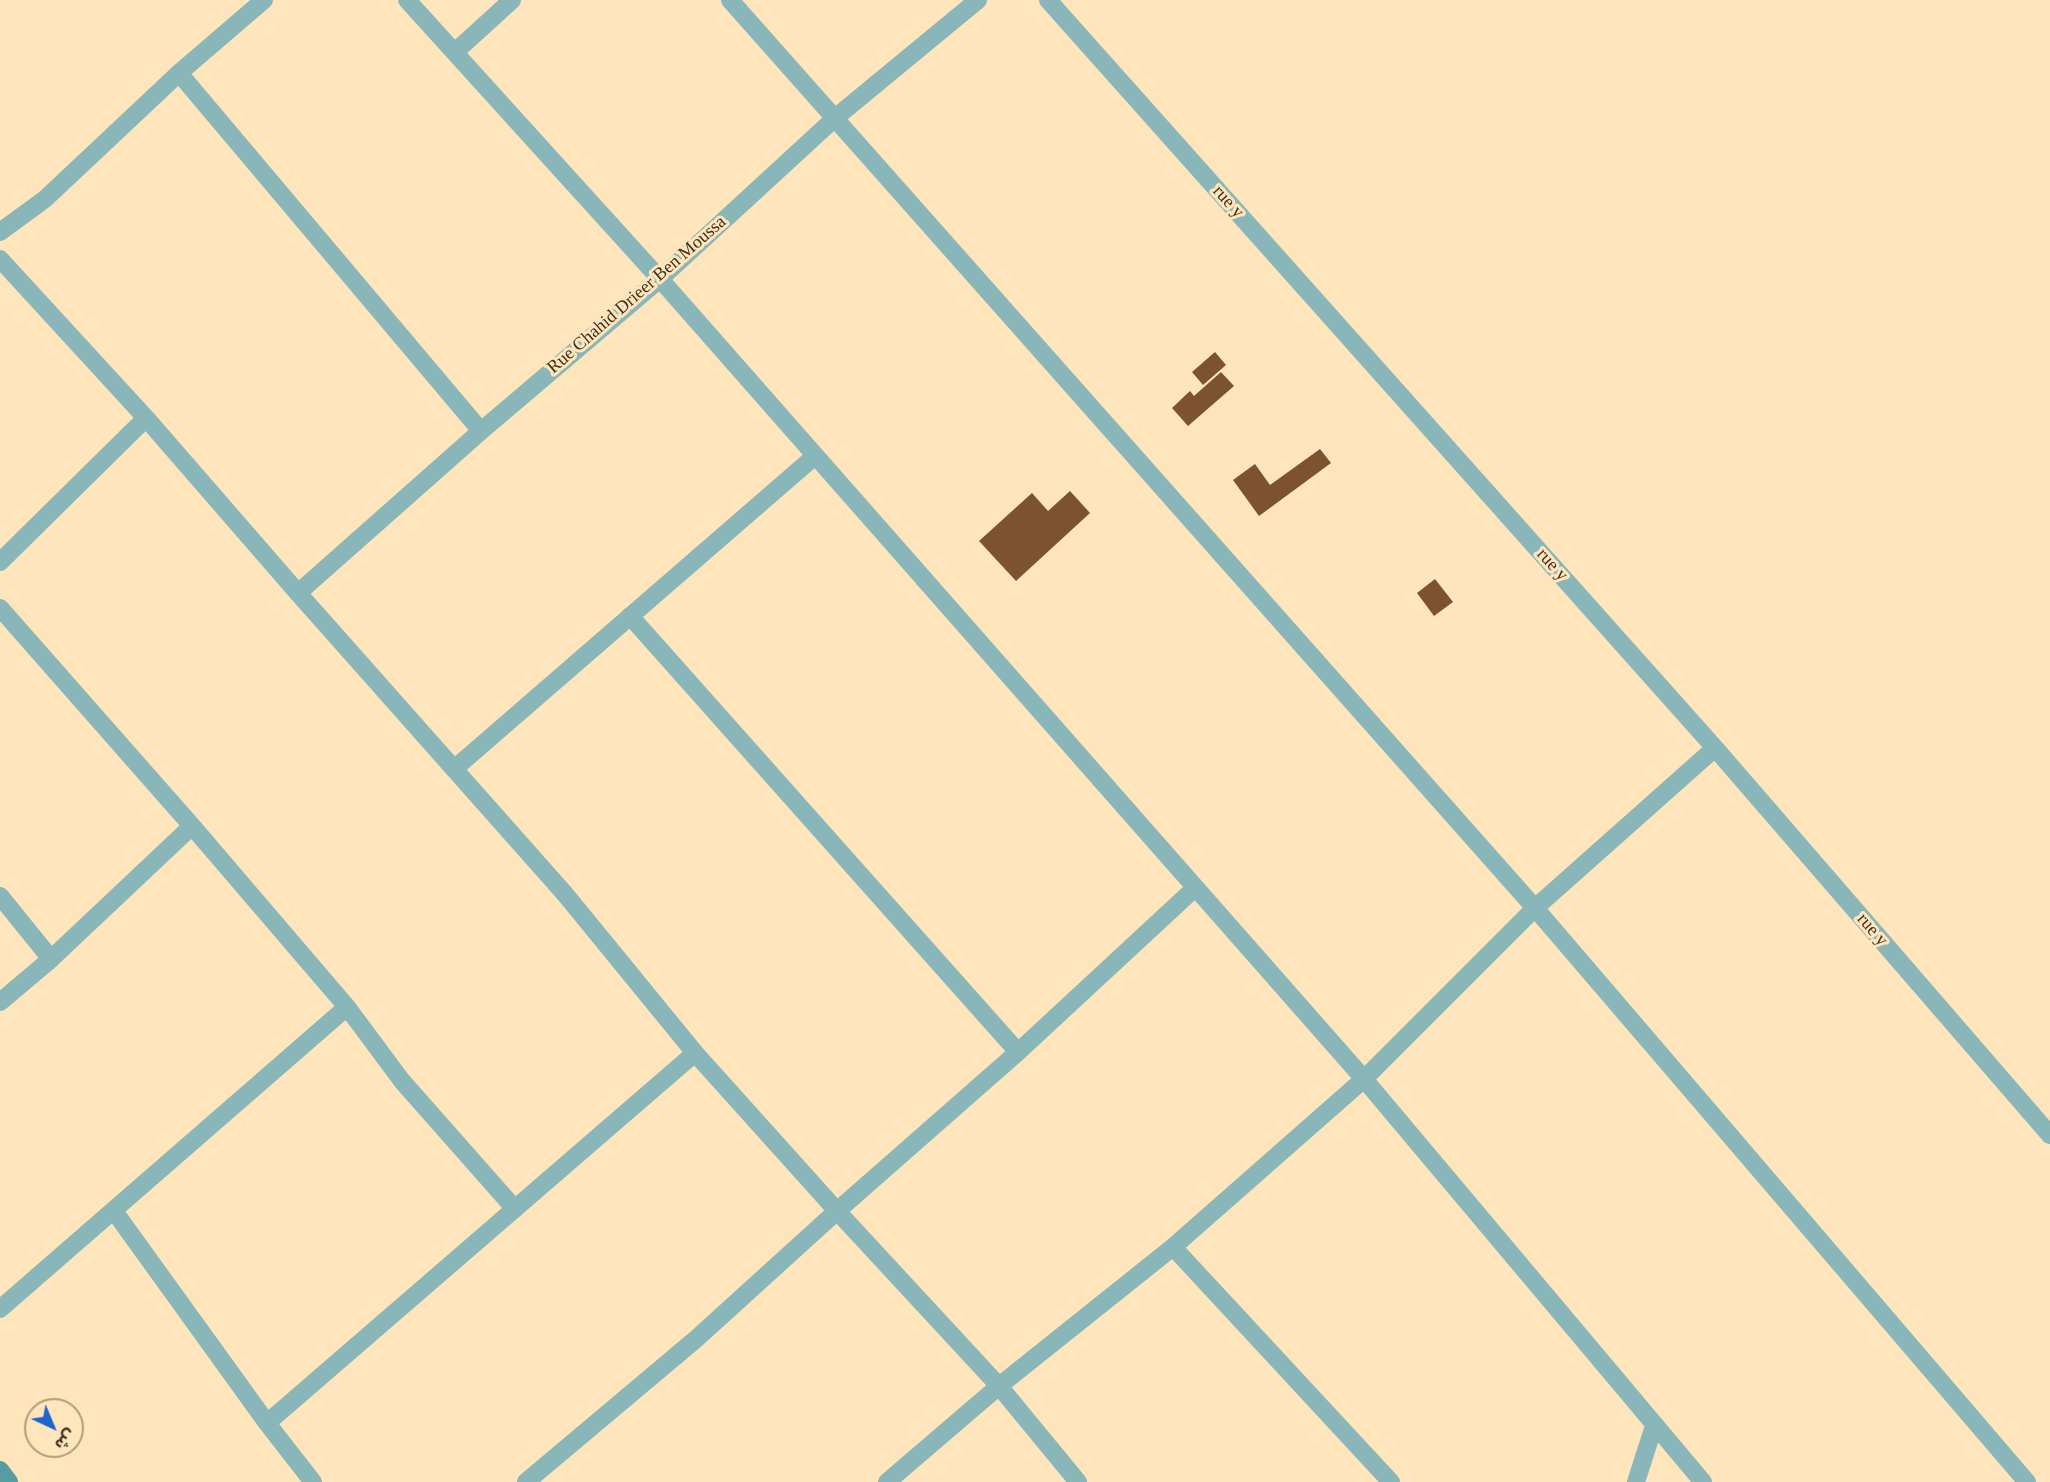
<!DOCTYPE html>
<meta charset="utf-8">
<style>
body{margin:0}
#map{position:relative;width:2050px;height:1482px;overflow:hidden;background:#fee5bc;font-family:Georgia,"Noto Sans Arabic",serif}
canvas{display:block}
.north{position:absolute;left:24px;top:1398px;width:60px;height:60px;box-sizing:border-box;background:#fee5bc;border:2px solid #b19d7c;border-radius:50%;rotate:136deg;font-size:16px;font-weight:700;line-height:24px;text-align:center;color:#3d301c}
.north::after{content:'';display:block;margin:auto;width:21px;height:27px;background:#1d64cf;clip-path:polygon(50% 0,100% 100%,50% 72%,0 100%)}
</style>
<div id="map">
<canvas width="2050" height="1482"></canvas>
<div class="north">ش</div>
</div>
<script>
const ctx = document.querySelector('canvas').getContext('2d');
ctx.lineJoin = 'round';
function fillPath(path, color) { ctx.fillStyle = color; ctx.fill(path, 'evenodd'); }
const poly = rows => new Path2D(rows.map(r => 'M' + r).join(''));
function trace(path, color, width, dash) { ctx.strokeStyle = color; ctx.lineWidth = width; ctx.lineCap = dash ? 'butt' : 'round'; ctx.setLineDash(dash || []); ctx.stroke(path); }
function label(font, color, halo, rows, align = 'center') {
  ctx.font = font + ' Georgia,serif'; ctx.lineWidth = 6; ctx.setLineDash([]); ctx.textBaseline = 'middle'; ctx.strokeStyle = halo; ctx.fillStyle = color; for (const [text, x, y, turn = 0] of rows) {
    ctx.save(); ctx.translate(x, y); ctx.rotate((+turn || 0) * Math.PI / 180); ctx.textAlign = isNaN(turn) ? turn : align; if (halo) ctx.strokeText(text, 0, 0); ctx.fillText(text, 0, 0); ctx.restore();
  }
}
fillPath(poly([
 [1215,352,1226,365,1203,385,1192,372],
 [1221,372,1234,386,1188,426,1172,408,1190,391,1194,396],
 [1320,449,1331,463,1259,516,1233,480,1255,464,1270,485],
 [1070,491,1090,513,1016,581,979,541,1032,493,1048,511],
 [1435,579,1453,602,1434,616,1417,593]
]), '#7c5230');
trace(poly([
 [407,0,660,279,1364,1079,1703,1482],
 [730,0,1535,908,2027,1482],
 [1048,0,1715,748,2050,1135],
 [455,52,512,0],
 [179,73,481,431],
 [0,232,45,199,179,73,264,0],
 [0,259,146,418,298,593,565,894,695,1053,837,1211,999,1386,1078,1482],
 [0,562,146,418],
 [298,593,481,431,660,279,835,118,978,0],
 [0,608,192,826,347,1007,402,1081,515,1209],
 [630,616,1018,1052],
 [454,769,815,456],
 [0,896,51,959],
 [0,1002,51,959,192,826],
 [114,1211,267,1423,313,1482],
 [1173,1247,1391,1482],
 [0,1309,347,1007],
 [267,1423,695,1053],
 [526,1482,696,1339,837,1211,1018,1052,1195,888],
 [887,1482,999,1386,1173,1247,1364,1079,1535,908,1715,748],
 [1636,1482,1654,1426]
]), '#89b6b8', 18);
trace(poly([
 [0,1470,9,1482]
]), '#559da0', 18);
label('18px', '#3d301c', '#fee5bc', [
 ["rue y",1228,202,48],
 ["Rue Chahid Drieer Ben Moussa",637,295,-41],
 ["rue y",1552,565,48],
 ["rue y",1872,930,49]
]);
</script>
